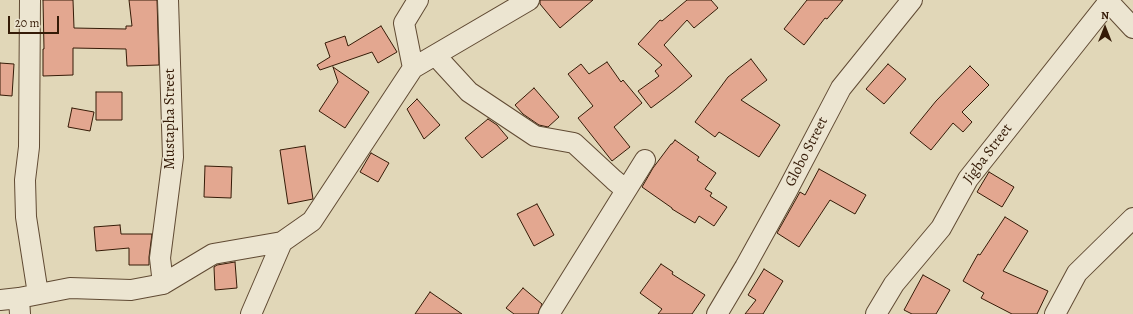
<!DOCTYPE html>
<style>
body{margin:0}
#map{position:relative;width:1133px;height:314px;overflow:hidden;background:#e1d7b8;font-family:Alegreya,serif}
canvas{display:block}
.north{position:absolute;left:1085px;top:8px;width:40px;height:40px;-webkit-text-stroke:3px #ece5d1;paint-order:stroke;rotate:0deg;font-size:11px;font-weight:700;line-height:16px;text-align:center;color:#351b07}
.north::after{content:'';display:block;margin:auto;width:14px;height:18px;background:#351b07;clip-path:polygon(50% 0,100% 100%,50% 72%,0 100%)}
.scale{position:absolute;left:8px;top:16px;width:51px;height:18px;box-sizing:border-box;border:2px solid #351b07;border-top:0;padding-left:5px;font-size:12px;line-height:14px;white-space:nowrap;color:#351b07;-webkit-text-stroke:3px #ece5d1;paint-order:stroke}
</style>
<div id="map">
<canvas width="1133" height="314"></canvas>
<div class="north">N</div>
<div class="scale">20 m</div>
</div>
<script>
const ctx = document.querySelector('canvas').getContext('2d');
ctx.lineJoin = 'round';
function fillPath(path, color) { ctx.fillStyle = color; ctx.fill(path, 'evenodd'); }
const poly = rows => new Path2D(rows.map(r => 'M' + r).join(''));
function trace(path, color, width, dash) { ctx.strokeStyle = color; ctx.lineWidth = width; ctx.lineCap = dash ? 'butt' : 'round'; ctx.setLineDash(dash || []); ctx.stroke(path); }
function label(font, color, halo, rows, align = 'center') {
  ctx.font = font + ' Alegreya,serif'; ctx.lineWidth = 3; ctx.setLineDash([]); ctx.textBaseline = 'middle'; ctx.strokeStyle = halo; ctx.fillStyle = color; for (const [text, x, y, turn = 0] of rows) {
    ctx.save(); ctx.translate(x, y); ctx.rotate((+turn || 0) * Math.PI / 180); ctx.textAlign = isNaN(turn) ? turn : align; if (halo) ctx.strokeText(text, 0, 0); ctx.fillText(text, 0, 0); ctx.restore();
  }
}
const building = poly([
 [43,0,73,0,74,28,126,29,126,26,132,26,129,0,157,0,159,65,127,66,126,49,73,48,73,75,43,76,43,49,44,49,43,0],
 [540,0,593,0,560,28,540,4,540,0],
 [687,0,711,0,718,8,694,28,687,20,664,45,692,76,675,90,651,108,638,91,659,76,655,71,662,65,638,44,660,20,662,21,687,0],
 [807,0,843,0,827,19,825,18,804,45,784,29,807,0],
 [381,26,397,52,378,63,372,52,320,70,317,65,330,57,325,43,345,36,348,46,381,26],
 [751,59,767,80,741,100,780,125,759,157,719,132,715,137,695,122,728,77,751,59],
 [607,62,621,82,623,80,642,103,614,127,630,147,612,161,578,118,593,106,568,74,581,64,589,74,607,62],
 [0,63,14,64,12,96,0,95,0,63],
 [888,64,906,79,884,104,866,89,888,64],
 [970,66,989,85,962,112,972,122,963,132,953,123,931,150,910,133,936,101,970,66],
 [333,67,369,92,345,128,319,111,338,82,333,67],
 [534,88,559,117,548,127,539,125,523,114,515,105,534,88],
 [96,92,122,92,122,120,96,120,96,92],
 [417,99,440,125,424,139,407,109,417,99],
 [72,108,94,112,90,131,68,127,72,108],
 [488,119,497,125,508,138,482,158,465,138,488,119],
 [675,140,699,157,697,160,716,173,705,189,712,193,710,196,727,207,714,226,699,216,695,223,672,209,672,208,642,187,653,168,671,144,672,144,675,140],
 [305,146,313,199,288,204,280,150,305,146],
 [371,153,389,163,378,182,360,172,371,153],
 [205,166,232,167,231,198,204,197,205,166],
 [819,169,866,195,855,214,830,200,799,247,777,233,800,192,805,195,819,169],
 [989,172,1014,187,1002,207,977,192,989,172],
 [537,204,554,235,534,246,517,214,537,204],
 [1005,217,1028,231,1003,271,1048,291,1037,314,1012,314,981,298,984,293,963,281,978,254,980,255,1005,217],
 [120,225,121,234,152,234,149,257,149,265,129,265,129,248,96,251,94,227,120,225],
 [235,262,237,288,215,290,214,267,217,265,235,262],
 [661,264,673,272,672,274,705,295,692,314,658,314,662,309,640,293,661,264],
 [764,269,783,281,763,314,745,314,756,300,748,295,764,269],
 [923,275,950,290,936,314,912,314,904,310,923,275],
 [523,288,542,304,538,314,514,314,506,308,523,288],
 [430,292,462,314,415,314,430,292]
]);
fillPath(building, '#e3a790');
trace(building, '#351b07', 1);
const street = poly([
 [30,0,29,147,25,180,26,217,38,294],
 [1107,0,1133,28],
 [435,55,469,92,535,136,574,143,614,180,626,190],
 [413,68,404,23,418,0],
 [163,284,160,258,173,157,168,0],
 [19,298,20,314],
 [0,300,19,298,70,288,131,290,163,284,213,254,282,242,312,221,413,68,529,0],
 [251,314,282,242],
 [549,314,645,160],
 [717,314,745,267,787,191,841,88,912,0],
 [876,314,894,284,941,228,968,179,1110,0],
 [1055,314,1077,273,1133,218]
]);
trace(street, '#604a33', 22);
trace(street, '#ece5d1', 20);
label('15px', '#351b07', '#ece5d1', [
 ["Mustapha Street",170,119,-90],
 ["Globo Street",807,152,-63],
 ["Jigba Street",988,154,-53]
]);
</script>
